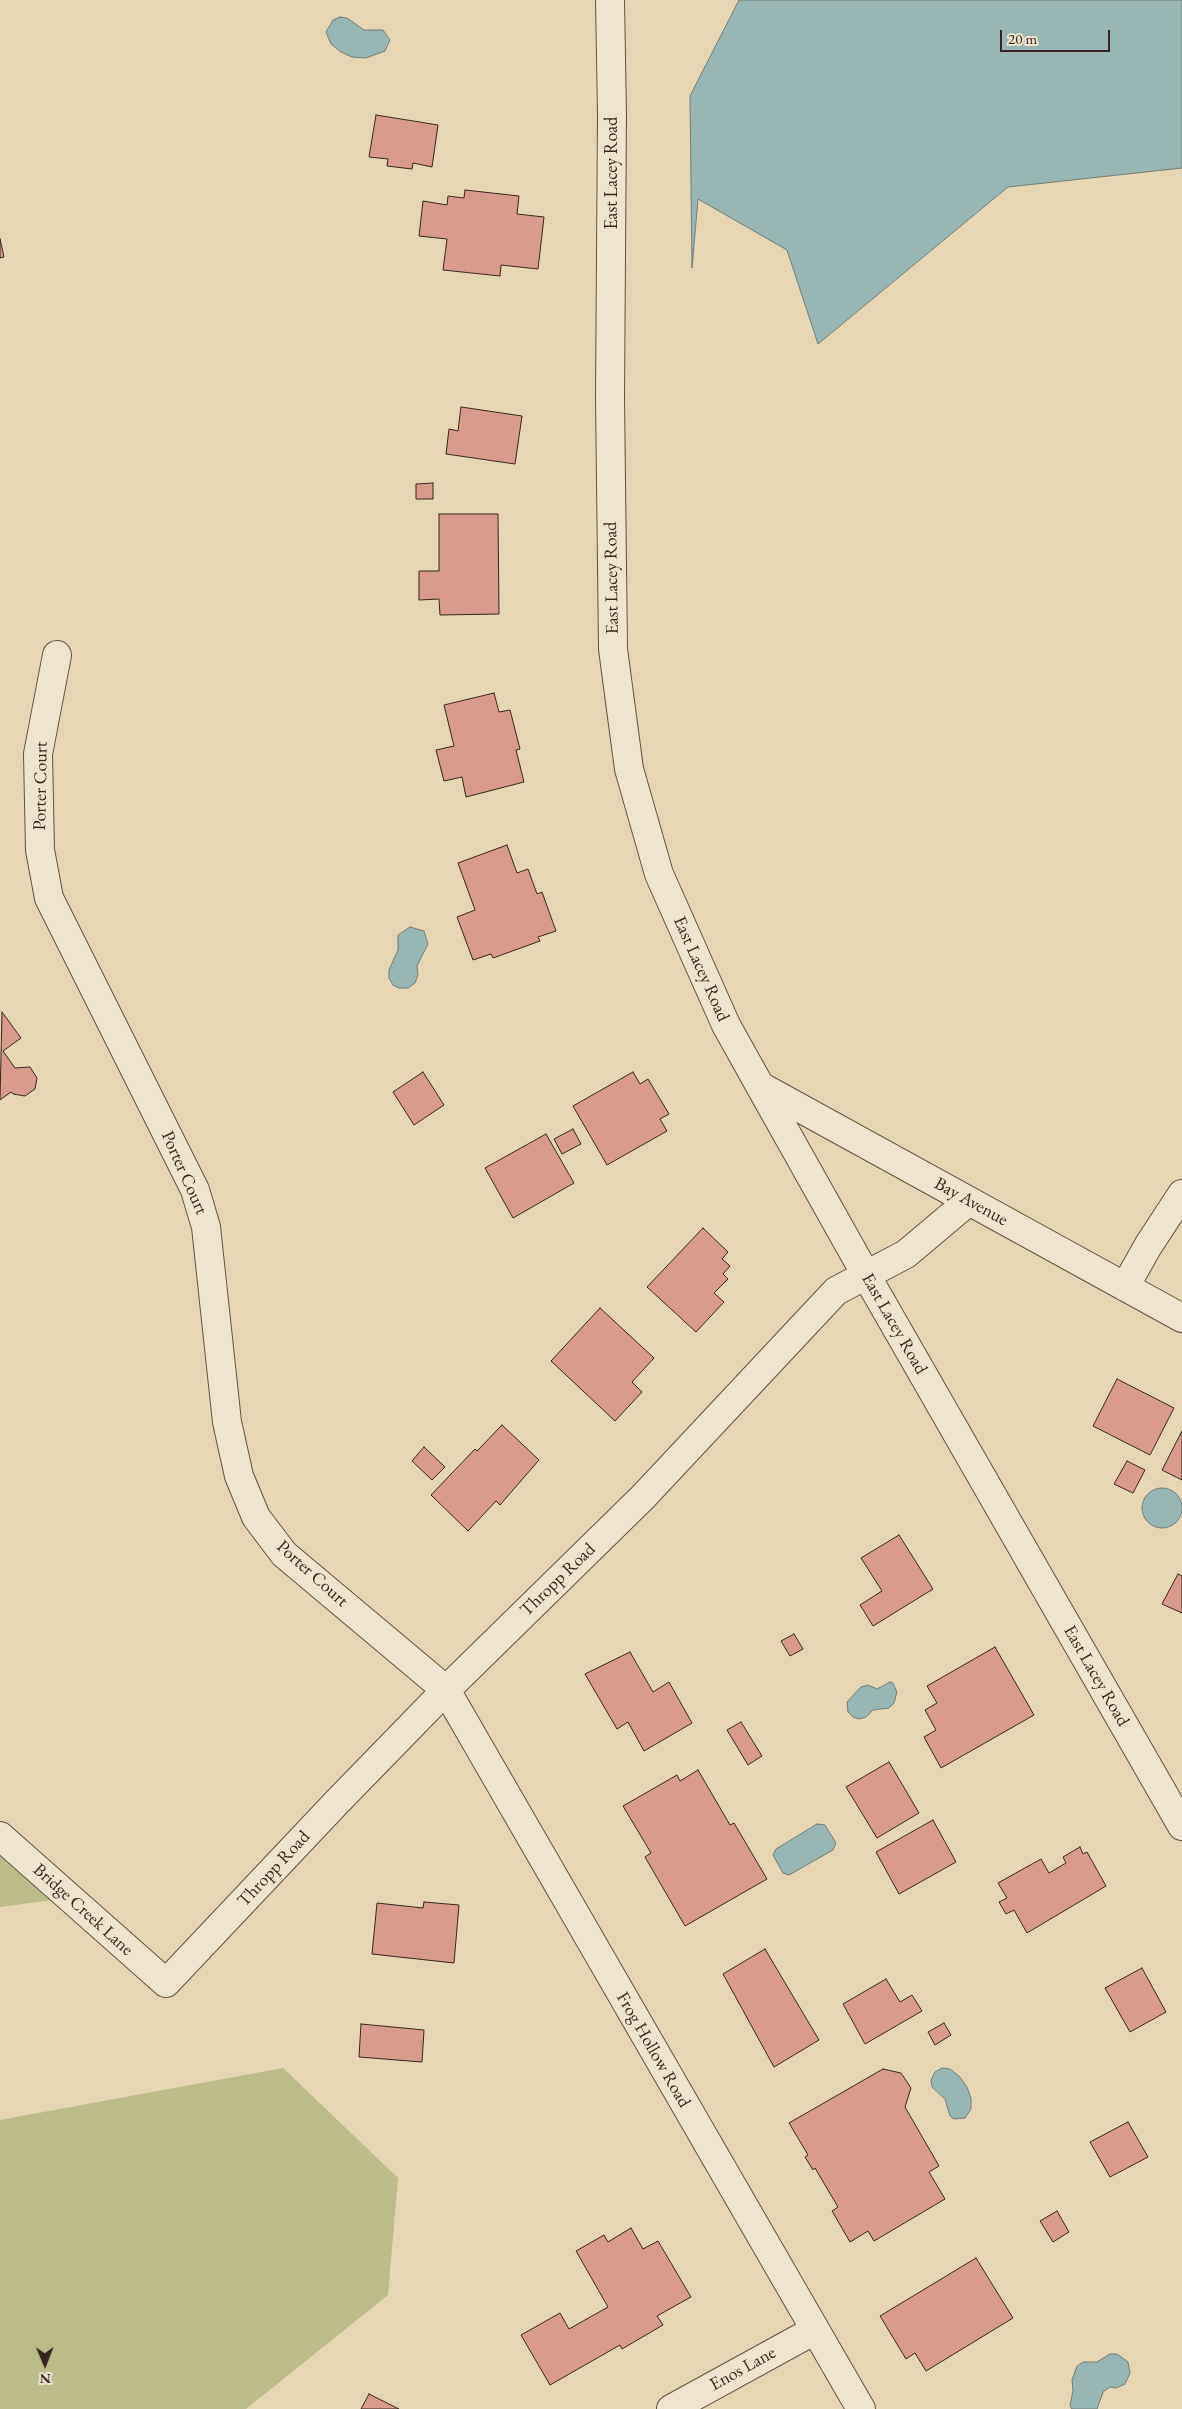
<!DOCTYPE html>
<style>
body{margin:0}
#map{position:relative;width:1182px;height:2409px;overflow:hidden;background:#e7d6b3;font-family:"EB Garamond",serif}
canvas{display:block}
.north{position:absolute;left:20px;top:2339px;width:50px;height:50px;-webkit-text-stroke:4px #efe4ce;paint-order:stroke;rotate:179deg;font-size:14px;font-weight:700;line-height:20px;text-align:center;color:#37261f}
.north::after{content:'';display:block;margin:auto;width:18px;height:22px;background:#37261f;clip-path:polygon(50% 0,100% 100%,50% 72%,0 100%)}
.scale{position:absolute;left:1000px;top:30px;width:110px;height:22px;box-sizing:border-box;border:2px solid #37261f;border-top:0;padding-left:6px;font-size:15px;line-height:18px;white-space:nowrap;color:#37261f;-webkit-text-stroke:4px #efe4ce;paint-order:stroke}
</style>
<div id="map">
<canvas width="1182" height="2409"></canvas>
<div class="north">N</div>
<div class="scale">20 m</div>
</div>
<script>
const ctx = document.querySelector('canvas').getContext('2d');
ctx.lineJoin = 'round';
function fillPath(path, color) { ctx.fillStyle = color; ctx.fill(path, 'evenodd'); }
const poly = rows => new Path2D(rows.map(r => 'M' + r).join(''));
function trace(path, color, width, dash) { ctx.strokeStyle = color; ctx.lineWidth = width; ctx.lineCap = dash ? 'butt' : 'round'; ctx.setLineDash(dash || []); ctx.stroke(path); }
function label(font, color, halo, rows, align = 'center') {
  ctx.font = font + ' "EB Garamond",serif'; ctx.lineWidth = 4; ctx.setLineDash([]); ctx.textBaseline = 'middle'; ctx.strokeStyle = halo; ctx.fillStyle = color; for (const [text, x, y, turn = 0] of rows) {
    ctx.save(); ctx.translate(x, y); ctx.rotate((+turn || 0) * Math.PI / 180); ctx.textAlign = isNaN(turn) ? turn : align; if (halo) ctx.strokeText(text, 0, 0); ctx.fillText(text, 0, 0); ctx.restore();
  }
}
fillPath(poly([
 [0,1835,68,1898,0,1907],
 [283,2068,398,2178,388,2295,246,2409,0,2409,0,2120]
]), '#bbbc89');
const water = poly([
 [739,0,1182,0,1182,168,1008,187,818,344,787,250,698,199,692,268,690,96,739,0],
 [340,17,347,18,364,30,383,30,390,40,385,51,366,58,352,57,341,52,331,44,326,32,333,20,340,17],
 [410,927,424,931,428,944,417,966,418,975,415,983,408,988,399,988,393,985,389,978,389,970,398,950,398,935,410,927],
 '1142 1508a20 20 0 1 1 40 0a20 20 0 1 1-40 0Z',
 [890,1682,893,1683,897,1692,894,1703,889,1708,873,1710,866,1717,859,1719,853,1717,848,1712,847,1702,861,1687,868,1685,877,1689,890,1682],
 [817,1824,825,1825,836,1843,833,1850,789,1875,783,1873,773,1855,776,1849,817,1824],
 [942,2068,950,2069,960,2077,967,2087,971,2098,971,2109,965,2118,954,2119,950,2116,945,2099,932,2087,931,2080,935,2072,942,2068],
 [1110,2354,1117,2354,1128,2362,1130,2373,1125,2384,1116,2388,1110,2387,1103,2392,1097,2409,1072,2409,1070,2406,1073,2390,1072,2380,1077,2366,1083,2362,1097,2362,1110,2354]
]);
fillPath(water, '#98b7b4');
trace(water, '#717d78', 1);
const building = poly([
 [376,115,438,125,432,167,413,163,412,169,387,166,388,159,369,157,376,115],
 [465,190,519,196,517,214,544,217,538,269,501,265,500,276,443,270,447,239,419,236,423,201,447,205,448,196,464,198,465,190],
 [0,239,4,257,0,258,0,239],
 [461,407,522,416,515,464,446,454,449,429,458,431,461,407],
 [433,483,433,499,416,499,416,484,433,483],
 [439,514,498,514,499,614,440,615,439,599,419,600,419,571,439,571,439,514],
 [494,693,499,712,510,710,520,749,516,750,524,782,466,797,462,777,444,781,436,750,454,746,444,705,494,693],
 [507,845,517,873,528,869,537,894,542,892,556,931,538,937,540,941,493,958,491,954,473,960,457,917,475,910,458,863,507,845],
 [2,1012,21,1038,3,1051,15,1068,30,1067,37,1078,35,1089,25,1096,13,1094,11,1092,0,1100,2,1012],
 [423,1072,444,1105,414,1125,393,1092,423,1072],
 [633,1072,640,1084,648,1079,669,1114,660,1119,667,1131,607,1165,573,1106,633,1072],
 [573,1129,581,1144,562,1154,554,1139,573,1129],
 [546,1134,574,1183,513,1218,485,1168,546,1134],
 [703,1228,728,1252,722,1259,730,1266,723,1274,728,1279,714,1293,724,1302,696,1332,647,1287,703,1228],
 [600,1308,654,1358,632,1382,642,1392,615,1421,551,1361,600,1308],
 [1117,1379,1174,1408,1150,1455,1093,1426,1117,1379],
 [502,1425,539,1460,500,1505,496,1501,468,1531,431,1495,475,1449,477,1451,502,1425],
 [1182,1431,1182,1480,1162,1470,1182,1431],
 [424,1447,445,1467,432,1480,412,1461,424,1447],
 [1127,1461,1145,1470,1133,1493,1114,1484,1127,1461],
 [899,1535,933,1589,873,1626,860,1605,882,1591,861,1558,899,1535],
 [1178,1574,1182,1576,1182,1613,1162,1604,1178,1574],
 [794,1634,803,1649,790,1656,781,1641,794,1634],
 [995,1647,1034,1715,941,1768,924,1737,936,1730,925,1710,937,1703,927,1686,995,1647],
 [630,1652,653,1692,669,1682,692,1723,644,1751,628,1722,617,1729,585,1674,630,1652],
 [741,1722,762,1756,748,1765,727,1730,741,1722],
 [889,1762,919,1813,877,1838,846,1787,889,1762],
 [698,1770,730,1825,734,1823,767,1879,685,1926,645,1857,651,1853,623,1806,677,1775,680,1781,698,1770],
 [933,1820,956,1862,899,1894,876,1852,933,1820],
 [1080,1847,1083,1854,1087,1852,1106,1886,1027,1933,1014,1910,1006,1914,999,1902,1007,1898,998,1883,1041,1859,1049,1873,1066,1863,1063,1857,1080,1847],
 [424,1902,459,1905,454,1963,372,1954,377,1903,423,1908,424,1902],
 [765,1949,819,2040,774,2067,723,1974,765,1949],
 [1142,1968,1166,2012,1130,2032,1105,1988,1142,1968],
 [886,1979,900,2002,912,1995,922,2011,865,2044,843,2004,886,1979],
 [944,2023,951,2035,935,2045,928,2032,944,2023],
 [361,2024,424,2030,422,2062,359,2057,361,2024],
 [883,2069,901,2073,911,2088,905,2107,939,2166,929,2172,945,2199,874,2241,868,2231,850,2242,832,2211,838,2207,815,2168,813,2170,805,2157,808,2155,789,2123,883,2069],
 [1128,2122,1148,2157,1110,2177,1090,2142,1128,2122],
 [1057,2211,1069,2232,1053,2242,1040,2221,1057,2211],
 [631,2228,643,2249,658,2241,691,2297,657,2316,663,2325,622,2349,620,2345,550,2385,521,2335,560,2313,569,2329,608,2307,576,2251,604,2235,608,2242,631,2228],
 [976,2258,1013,2318,926,2371,915,2353,906,2359,880,2316,976,2258],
 [369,2394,399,2409,361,2409,369,2394]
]);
fillPath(building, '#d89b8c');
trace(building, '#37261f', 1);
const minor = poly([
 [610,0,612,114,610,397,613,649,629,769,659,874,726,1025,760,1086,866,1275,1182,1826],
 [57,655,38,754,40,850,49,898,195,1190,206,1227,227,1422,239,1476,256,1517,284,1554,446,1690,861,2409],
 [760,1086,1182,1318],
 [1125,1287,1148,1246,1182,1194],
 [0,1836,166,1983,337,1802,446,1690,643,1497,836,1291,906,1254,969,1201],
 [671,2409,815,2330]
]);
trace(minor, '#635244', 30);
trace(minor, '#efe4ce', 28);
label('18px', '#37261f', '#efe4ce', [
 ["East Lacey Road",612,173,-90],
 ["East Lacey Road",612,578,-91],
 ["Porter Court",41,786,-89],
 ["East Lacey Road",701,969,66],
 ["Porter Court",184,1173,66],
 ["Bay Avenue",971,1202,29],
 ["East Lacey Road",894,1324,60],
 ["Porter Court",312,1574,42],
 ["Thropp Road",558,1580,-44],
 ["East Lacey Road",1096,1676,60],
 ["Thropp Road",274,1869,-47],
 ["Bridge Creek Lane",83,1910,42],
 ["Frog Hollow Road",653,2050,60],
 ["Enos Lane",743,2369,-29]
]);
</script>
